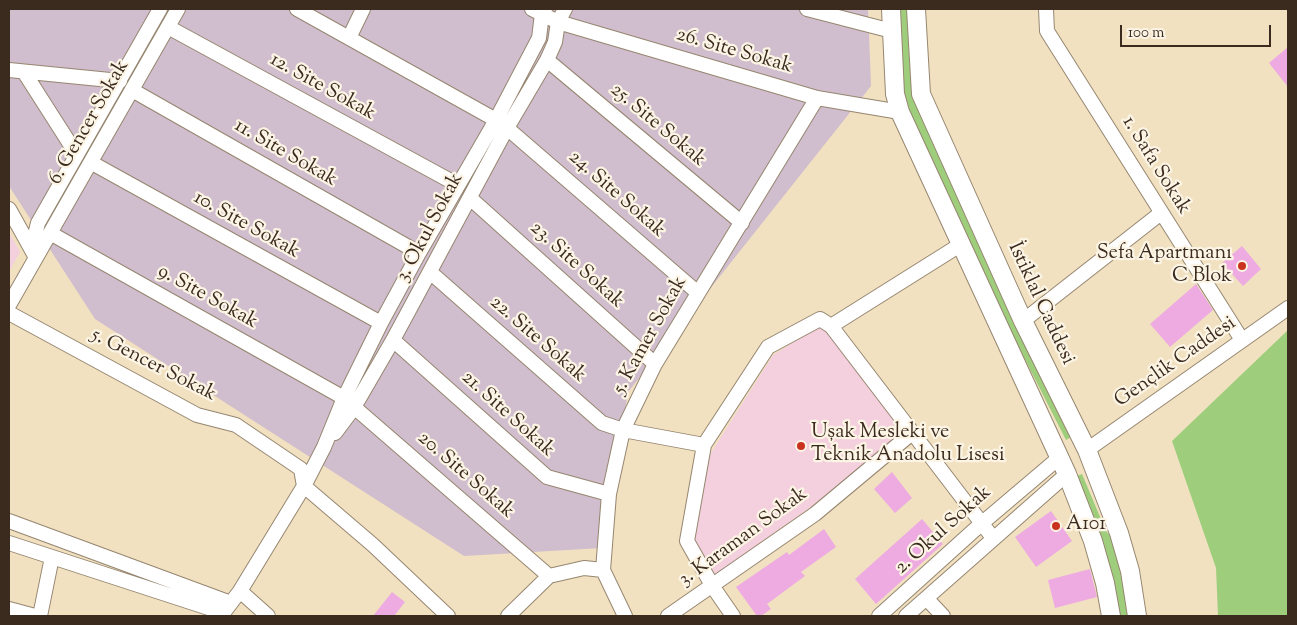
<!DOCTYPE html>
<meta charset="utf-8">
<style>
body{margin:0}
#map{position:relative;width:1297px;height:625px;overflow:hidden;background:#f1e1c1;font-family:"Sorts Mill Goudy",serif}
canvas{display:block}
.frame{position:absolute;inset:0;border:10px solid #3b2a1e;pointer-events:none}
.scale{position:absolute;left:1120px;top:25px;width:151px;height:22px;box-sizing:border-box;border:2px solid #3b2a1e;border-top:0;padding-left:6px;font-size:15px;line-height:18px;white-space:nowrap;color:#3b2a1e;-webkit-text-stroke:4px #fcf5e5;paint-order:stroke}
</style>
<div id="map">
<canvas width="1297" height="625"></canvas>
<div class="frame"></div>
<div class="scale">100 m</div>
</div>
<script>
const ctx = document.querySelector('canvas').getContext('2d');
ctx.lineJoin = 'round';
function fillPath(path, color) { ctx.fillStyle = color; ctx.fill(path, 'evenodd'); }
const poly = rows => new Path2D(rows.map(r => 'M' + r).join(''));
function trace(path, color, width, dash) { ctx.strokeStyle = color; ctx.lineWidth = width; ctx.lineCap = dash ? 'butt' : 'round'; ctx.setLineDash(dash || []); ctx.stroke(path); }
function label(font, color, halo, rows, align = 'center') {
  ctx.font = font + ' "Sorts Mill Goudy",serif'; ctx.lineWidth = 4.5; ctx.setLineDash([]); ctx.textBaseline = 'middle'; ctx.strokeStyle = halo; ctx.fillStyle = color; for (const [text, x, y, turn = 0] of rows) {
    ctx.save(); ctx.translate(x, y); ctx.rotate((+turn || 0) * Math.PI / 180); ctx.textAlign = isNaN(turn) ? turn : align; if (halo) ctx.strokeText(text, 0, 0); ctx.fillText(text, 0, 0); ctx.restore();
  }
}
fillPath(poly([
 [9,232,20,252,9,272],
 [823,324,900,428,899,437,811,507,714,575,693,541,709,456,773,355]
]), '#f4cfdd');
fillPath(poly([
 [9,9,868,9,871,86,628,392,602,548,464,556,95,319,9,186]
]), '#d0bdcd');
fillPath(poly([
 [899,9,910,9,913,88,1071,437,1066,440,1013,336,909,111,904,95],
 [1288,330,1288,616,1218,616,1216,568,1172,441],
 [1082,474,1106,531,1112,538,1127,590,1129,616,1120,616,1104,547,1077,476]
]), '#9ece7c');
fillPath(poly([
 [1288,47,1288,87,1269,63],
 [1242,246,1261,269,1243,286,1222,263],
 [1196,284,1213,310,1170,347,1150,324],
 [892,472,912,498,895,513,874,489],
 [1051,511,1072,541,1036,567,1015,537],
 [922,519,943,544,876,604,855,579],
 [824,529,836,547,801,572,805,576,767,604,771,609,761,616,757,616,736,587,787,552,789,555],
 [1090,569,1097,597,1055,608,1048,580],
 [392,592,405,602,394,616,373,616]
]), '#edabe1');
const minor = poly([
 [297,9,496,120],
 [532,9,558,22,817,98,900,112],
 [807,9,892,31],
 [1046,9,1047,31,1242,340],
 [168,27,458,185],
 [349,38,363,9],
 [547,60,742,223],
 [9,70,120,81],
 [24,72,77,155],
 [132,90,419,253],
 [507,128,698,293],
 [92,163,381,323],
 [470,198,655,364],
 [9,209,34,254],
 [50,233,344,398],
 [35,257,34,239,38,223,160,9],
 [430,272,602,423,623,430,704,445],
 [9,305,178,9],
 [9,313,197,415,236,425,301,469,304,486,373,545,448,616],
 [1023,321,1161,213],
 [831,326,993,538],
 [393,340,547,477,609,494],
 [354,407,549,576],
 [335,433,353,409,393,340,507,128,547,60,555,42,558,22,565,9],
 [1087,450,1288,308],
 [9,521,231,603],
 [9,543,224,613],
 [240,591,268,616],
 [927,599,943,616],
 [9,609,35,616],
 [40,616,52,557],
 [221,616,240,591,304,486,324,447,344,398,381,323,419,253,496,120,539,38,542,14,545,9],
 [508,616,549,576,584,568,603,570],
 [625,616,603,570,609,494,623,430,655,364,817,98],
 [668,616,815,514,912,433],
 [733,616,713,587,687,541,704,445,768,347,820,319,831,326,960,245],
 [879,616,981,524,1060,457],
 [906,616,1067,474]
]);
const major = poly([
 [891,9,895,94,900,112,1067,474,1093,541,1105,583,1111,616],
 [916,9,921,94,1023,321,1087,450,1119,533,1130,571,1137,616]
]);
trace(minor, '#968670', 16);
trace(major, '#968670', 20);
trace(minor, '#fff', 14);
trace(major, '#fff', 18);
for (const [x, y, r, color] of [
 [1242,266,5,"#c8321e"],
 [801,446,5,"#c8321e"],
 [1056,526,5,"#c8321e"]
]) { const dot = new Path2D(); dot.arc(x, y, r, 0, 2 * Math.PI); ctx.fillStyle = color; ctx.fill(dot); trace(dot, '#fcf5e5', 2); }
label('20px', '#3b2a1e', '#fcf5e5', [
 ["26. Site Sokak",734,52,16],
 ["12. Site Sokak",322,88,29],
 ["6. Gencer Sokak",90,123,-60],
 ["25. Site Sokak",657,126,40],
 ["11. Site Sokak",285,154,30],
 ["1. Safa Sokak",1155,166,58],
 ["24. Site Sokak",616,195,41],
 ["10. Site Sokak",246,226,29],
 ["3. Okul Sokak",431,228,-62],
 ["23. Site Sokak",576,266,42],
 ["9. Site Sokak",207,298,29],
 ["İstiklal Caddesi",1040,304,65],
 ["5. Kamer Sokak",651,336,-61],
 ["22. Site Sokak",537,340,41],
 ["Gençlik Caddesi",1176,363,-35],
 ["5. Gencer Sokak",153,366,27],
 ["21. Site Sokak",507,415,42],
 ["20. Site Sokak",465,476,41],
 ["2. Okul Sokak",944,531,-42],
 ["3. Karaman Sokak",744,538,-36]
]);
label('20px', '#3b2a1e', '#fcf5e5', [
 ["Sefa Apartmanı",1232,255,"right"],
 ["C Blok",1232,278,"right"],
 ["Uşak Mesleki ve",811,434],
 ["Teknik Anadolu Lisesi",811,457],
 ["A101",1066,526]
], 'left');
</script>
